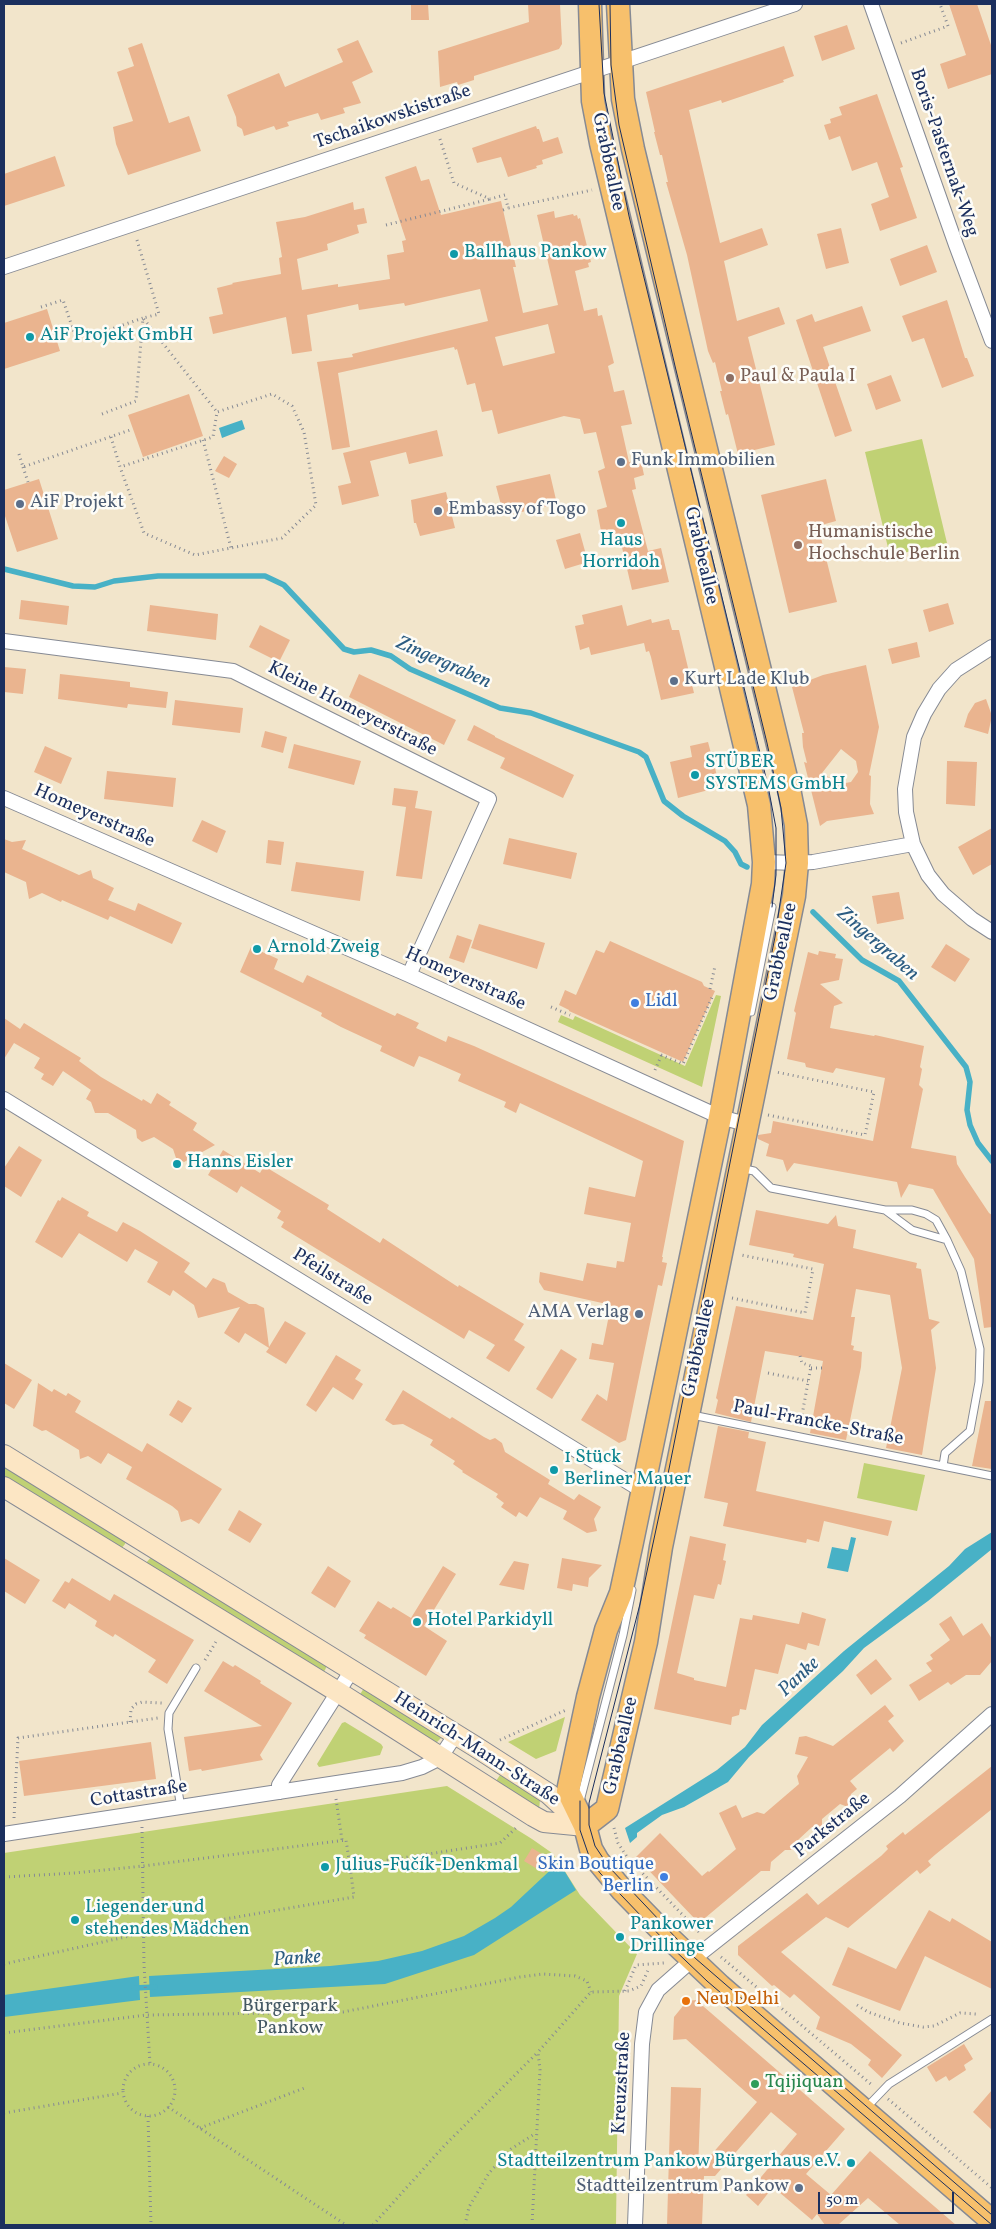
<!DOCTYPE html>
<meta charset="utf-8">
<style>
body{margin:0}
#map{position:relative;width:996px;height:2229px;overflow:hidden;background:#f2e5cb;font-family:Vollkorn,serif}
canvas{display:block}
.frame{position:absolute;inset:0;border:5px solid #1b2f5e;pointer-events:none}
.scale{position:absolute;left:818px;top:2192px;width:136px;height:22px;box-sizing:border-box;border:2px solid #1b2f5e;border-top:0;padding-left:6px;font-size:15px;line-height:18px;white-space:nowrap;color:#1b2f5e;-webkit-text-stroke:4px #fdfcf7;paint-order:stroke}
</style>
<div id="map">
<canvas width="996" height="2229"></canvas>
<div class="frame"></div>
<div class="scale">50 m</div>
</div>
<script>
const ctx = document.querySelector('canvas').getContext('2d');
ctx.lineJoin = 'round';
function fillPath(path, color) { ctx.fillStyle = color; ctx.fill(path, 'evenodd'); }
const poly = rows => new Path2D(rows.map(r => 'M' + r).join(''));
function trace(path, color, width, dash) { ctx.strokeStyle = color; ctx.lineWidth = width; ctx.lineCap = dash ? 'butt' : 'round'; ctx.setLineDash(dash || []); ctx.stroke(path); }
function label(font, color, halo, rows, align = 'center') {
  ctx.font = font + ' Vollkorn,serif'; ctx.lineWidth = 5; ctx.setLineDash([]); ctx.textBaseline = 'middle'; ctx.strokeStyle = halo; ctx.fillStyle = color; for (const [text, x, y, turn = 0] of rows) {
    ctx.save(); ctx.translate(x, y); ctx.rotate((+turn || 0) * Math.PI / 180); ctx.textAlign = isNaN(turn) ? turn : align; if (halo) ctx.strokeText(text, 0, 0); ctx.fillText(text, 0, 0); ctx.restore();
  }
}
fillPath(poly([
 [922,439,947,543,890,556,865,452],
 [716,995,721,996,702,1087,558,1022,561,1015,573,1020,575,1016,685,1066],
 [4,1463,126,1541,125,1544,121,1549,4,1481],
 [864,1463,925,1475,917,1511,857,1498],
 [152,1556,328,1663,325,1670,322,1674,146,1563],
 [364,1688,443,1736,436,1743,359,1696],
 [565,1717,556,1751,536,1759,508,1742],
 [345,1722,381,1744,383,1747,380,1755,319,1767,317,1764,342,1723],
 [500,1775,540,1800,539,1810,496,1781],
 [447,1786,532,1839,552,1853,559,1862,580,1895,637,1954,619,1996,616,2225,4,2225,4,1853]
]), '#c0d174');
fillPath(poly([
 [242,420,245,429,222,438,219,428],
 [992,1532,992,1549,928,1601,864,1648,843,1671,749,1757,728,1782,684,1807,662,1815,637,1833,637,1837,630,1843,625,1828,717,1770,745,1747,762,1725,844,1651,949,1566,965,1549],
 [851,1537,856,1538,848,1572,827,1568,832,1547,848,1550],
 [559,1862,576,1890,474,1955,385,1984,150,1997,149,1976,330,1966,378,1961,422,1951,464,1936,495,1918,511,1907],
 [139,1976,140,2000,4,2017,4,1995]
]), '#48b1c6');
trace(poly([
 [4,569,73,586,95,587,114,581,158,576,265,576,284,585,344,649,354,652,371,650,391,656,410,669,500,708,531,713,639,752,646,757,664,801,683,816,725,841,735,852,741,864,747,867],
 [813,912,862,960,899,981,966,1067,970,1082,967,1110,970,1125,978,1143,992,1161],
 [134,1988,155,1987]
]), '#48b1c6', 5.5);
fillPath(poly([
 [411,4,428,4,429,20,411,20],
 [528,4,560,4,562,44,559,49,474,76,474,80,458,85,457,82,440,87,438,51,529,22],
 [949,4,977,4,992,48,992,74,948,89,940,64,966,55],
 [847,25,855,49,822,61,814,36],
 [358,40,373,72,352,82,361,103,343,108,345,113,321,120,318,113,287,122,289,126,276,130,274,126,244,136,242,129,237,126,236,117,227,95,279,73,285,87,343,62,337,49],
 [142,43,169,123,189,116,201,151,128,175,116,144,113,127,133,121,117,72,134,66,128,48],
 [784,46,794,76,783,80,784,82,722,103,721,100,689,110,720,243,762,228,768,245,724,261,737,321,779,307,785,324,748,337,775,445,738,454,728,414,726,415,720,391,722,391,715,362,713,363,708,351,687,255,666,182,668,182,662,155,660,155,654,132,655,132,646,92],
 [877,94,903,167,900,168,917,218,880,231,871,204,889,197,877,162,852,171,840,136,829,140,824,125,831,123,830,119,842,115,839,107],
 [536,126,537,129,539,129,543,142,558,137,563,153,542,160,543,164,536,166,537,168,508,177,501,157,477,163,472,148],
 [55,156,65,186,4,206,4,174],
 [416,166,421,181,429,179,441,215,501,201,516,267,513,267,523,313,558,305,537,215,554,211,555,218,573,214,574,216,577,215,578,219,580,218,591,262,588,263,589,267,575,271,584,311,597,308,598,316,602,315,614,363,608,366,614,392,624,390,632,424,621,426,629,462,641,461,644,475,634,478,636,489,632,490,648,551,661,548,669,582,632,590,621,543,614,545,611,534,609,535,608,531,601,531,597,510,607,507,598,471,605,468,596,432,584,434,580,419,564,416,498,434,492,410,482,412,475,383,467,385,457,349,455,350,454,347,338,373,350,447,332,450,317,362,353,357,352,354,488,321,480,289,405,306,404,303,359,310,358,304,307,315,312,351,292,354,286,317,213,334,209,317,223,314,217,288,233,284,232,283,281,274,279,258,282,257,276,222,305,217,353,202,354,210,364,208,367,223,357,225,359,233,327,244,328,250,297,259,302,290,338,284,338,287,390,279,387,255,404,252,402,241,406,240,385,177],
 [548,324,555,353,503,366,495,337],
 [841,228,849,263,826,269,817,234],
 [927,245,937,272,900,286,890,259],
 [947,300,965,358,967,358,974,376,942,388,924,338,912,342,902,316],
 [862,306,871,331,823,347,852,431,835,437,796,320,812,314,815,322],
 [47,309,60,351,4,369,4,323],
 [891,375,901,401,876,410,867,384],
 [189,394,203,436,143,457,128,415],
 [437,430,443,456,409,464,406,452,370,461,379,496,342,505,338,486,351,483,343,453],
 [224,456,237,464,229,478,215,471],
 [550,474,557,504,504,516,496,486],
 [39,479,58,539,17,552,4,513,4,490],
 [826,479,836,521,818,526,837,602,789,613,761,495],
 [446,492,455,528,420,536,416,523,414,523,411,500],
 [580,533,588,562,565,569,556,540],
 [21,600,69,606,67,625,19,619],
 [948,603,954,624,929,632,923,610],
 [150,605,218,614,216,640,147,631],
 [622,605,627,626,651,619,652,623,669,619,672,630,679,630,694,693,661,700,651,657,649,651,646,652,644,643,591,655,589,647,580,650,575,626,584,624,582,615],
 [260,625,290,640,279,662,249,647],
 [917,642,920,657,892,664,888,649],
 [866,665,879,727,869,775,871,776,870,804,874,814,827,821,820,826,804,762,807,763,803,747,802,733,804,733,792,687,823,675],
 [841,749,856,761,858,772,851,782,840,784,822,773],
 [4,667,26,669,23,694,4,692],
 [60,674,130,682,130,687,168,692,166,708,128,704,127,708,58,699],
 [359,674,456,720,444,745,349,697],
 [986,699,992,716,988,734,964,727,968,714,975,703],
 [175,700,243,708,240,733,172,725],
 [474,725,495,736,495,737,574,775,563,798,500,768,505,758,467,740],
 [265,731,287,737,283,753,261,747],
 [708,742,720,787,678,798,670,762,692,757,690,746],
 [294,744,361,761,354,785,288,768],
 [45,746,72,758,61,784,34,772],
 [947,761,977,762,975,806,946,804],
 [107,771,176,778,173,807,104,799],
 [394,788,418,791,415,808,432,811,422,879,396,876,406,807,392,805],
 [202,820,226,831,217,853,192,841],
 [992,828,992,864,973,875,958,847],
 [509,838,577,853,571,879,503,864],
 [4,839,12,842,26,840,22,849,79,875,91,870,93,878,114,888,108,900,135,911,138,903,182,923,172,944,110,916,108,920,62,900,61,902,42,893,29,899,26,882,4,872],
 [268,840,284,842,281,865,266,863],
 [296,862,364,871,360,901,291,891],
 [899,892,904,919,877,924,872,896],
 [479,924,545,943,537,969,471,948],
 [457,935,472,940,464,963,449,958],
 [610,941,702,982,704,986,715,991,683,1062,569,1011,569,1010,559,1005,565,990,576,995,596,950,604,953],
 [946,944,970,959,955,982,931,967],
 [251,947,278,959,274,969,303,983,307,975,395,1016,397,1013,419,1023,416,1028,446,1042,448,1036,474,1046,684,1141,662,1257,663,1257,662,1262,667,1263,662,1286,658,1285,626,1440,619,1443,581,1420,597,1394,607,1401,614,1363,589,1359,592,1343,603,1345,611,1305,544,1290,539,1282,540,1272,583,1281,587,1263,616,1268,617,1261,624,1262,631,1223,584,1214,589,1187,635,1197,643,1161,520,1103,516,1113,504,1107,506,1102,458,1081,461,1074,427,1059,419,1056,414,1067,380,1051,382,1046,341,1027,321,1016,322,1013,240,972],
 [819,951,836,954,835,958,843,959,839,980,820,984,843,1003,834,1006,830,1028,874,1036,875,1035,924,1046,920,1067,922,1069,919,1085,923,1089,911,1148,956,1156,957,1164,965,1177,989,1213,992,1215,992,1327,984,1328,974,1259,933,1189,909,1184,901,1198,897,1182,794,1163,787,1172,783,1160,766,1156,769,1144,758,1139,758,1135,771,1133,773,1121,873,1141,885,1078,836,1068,833,1073,806,1067,805,1063,787,1059,796,1013,794,1011,808,952,818,955],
 [4,1018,20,1029,24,1023,81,1058,79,1061,101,1077,142,1101,143,1099,151,1104,157,1093,171,1102,169,1105,197,1123,193,1130,215,1145,184,1162,176,1158,173,1149,154,1137,142,1142,137,1138,136,1130,108,1113,95,1113,91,1102,86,1099,91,1090,63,1071,53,1086,41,1079,44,1074,34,1068,40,1058,14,1043,4,1059],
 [19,1146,42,1160,21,1197,4,1186,4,1168],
 [223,1150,260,1173,264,1166,329,1205,327,1209,380,1243,383,1238,458,1287,459,1285,524,1324,514,1340,525,1347,509,1372,486,1358,495,1345,469,1330,464,1339,281,1227,284,1222,277,1218,281,1211,241,1186,237,1193,208,1175],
 [62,1197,89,1212,87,1216,117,1232,123,1222,140,1231,190,1263,184,1272,206,1288,213,1278,225,1283,228,1292,249,1304,256,1304,264,1308,269,1347,285,1321,306,1333,286,1364,266,1352,269,1348,245,1333,239,1343,224,1333,240,1307,198,1318,194,1305,173,1290,170,1296,147,1282,158,1262,135,1249,127,1262,79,1233,62,1258,35,1242,58,1200,60,1201],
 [756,1210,828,1224,836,1215,838,1226,856,1230,853,1248,917,1263,916,1268,921,1269,929,1319,940,1322,931,1330,936,1368,922,1455,886,1448,902,1368,890,1295,856,1289,851,1317,855,1317,851,1345,854,1346,853,1350,862,1352,861,1367,846,1440,810,1433,823,1361,803,1357,765,1351,751,1422,715,1413,718,1400,716,1398,736,1306,813,1320,824,1264,793,1257,794,1254,749,1245],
 [561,1349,577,1359,552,1399,536,1389],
 [336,1355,361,1370,355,1379,363,1384,353,1400,333,1387,316,1412,306,1405],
 [4,1363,32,1380,14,1409,4,1403],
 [38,1383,52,1392,54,1389,66,1396,68,1393,81,1401,75,1412,142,1452,147,1443,222,1489,199,1524,191,1519,181,1522,178,1511,172,1506,126,1479,132,1467,108,1453,101,1464,88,1456,80,1459,79,1450,46,1430,42,1431,33,1426],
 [403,1390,450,1419,452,1417,484,1437,490,1440,495,1438,502,1443,505,1452,550,1480,548,1484,574,1500,579,1494,601,1507,594,1519,597,1531,587,1533,563,1519,567,1511,540,1497,527,1517,519,1512,516,1517,501,1507,504,1503,496,1497,498,1494,462,1472,463,1471,453,1464,455,1461,430,1445,433,1440,403,1424,393,1425,385,1420],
 [178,1400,192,1408,182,1423,169,1415],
 [985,1401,992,1401,992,1469,972,1466],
 [718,1426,749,1432,748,1438,766,1442,756,1491,892,1521,888,1536,824,1521,819,1542,807,1539,806,1543,723,1526,728,1503,704,1498],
 [239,1510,262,1524,250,1543,228,1530],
 [690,1536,726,1544,723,1560,726,1561,721,1585,718,1584,714,1599,694,1595,677,1673,694,1678,694,1680,726,1687,740,1618,752,1620,753,1615,799,1624,802,1612,826,1619,819,1646,808,1643,806,1650,786,1644,778,1674,755,1669,746,1710,740,1709,739,1715,732,1717,731,1725,654,1709],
 [4,1558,40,1580,25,1604,4,1591],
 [562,1558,579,1561,602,1565,589,1578,588,1587,573,1584,572,1591,557,1588],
 [514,1561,529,1564,524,1590,499,1585],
 [328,1566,351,1581,335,1608,311,1593],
 [443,1566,456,1574,424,1626,447,1641,426,1676,364,1638,366,1635,359,1631,378,1601,391,1609,393,1607,411,1618],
 [72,1578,110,1601,114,1594,194,1640,167,1684,148,1672,156,1660,115,1634,113,1637,95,1626,97,1621,69,1603,65,1609,52,1601,65,1581,69,1583],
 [951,1616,963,1636,982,1623,992,1639,992,1661,980,1675,966,1675,951,1685,948,1682,919,1701,909,1685,932,1671,926,1663,933,1659,930,1655,950,1640,939,1624],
 [876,1659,892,1679,871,1695,856,1675],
 [223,1661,233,1667,235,1665,261,1681,260,1683,292,1703,260,1755,263,1760,202,1771,201,1769,189,1771,184,1737,262,1726,204,1691],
 [885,1705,894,1716,888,1721,904,1741,893,1752,890,1748,850,1781,857,1789,851,1794,848,1807,840,1804,822,1819,822,1827,812,1827,798,1840,795,1850,785,1850,771,1862,770,1871,761,1871,705,1918,694,1918,636,1857,660,1833,702,1876,708,1871,709,1872,736,1849,719,1813,736,1805,742,1818,757,1812,764,1814,799,1784,797,1776,808,1757,795,1754,799,1737,806,1736,833,1746],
 [151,1742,156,1779,24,1796,19,1761],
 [992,1766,992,1809,936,1854,928,1861,931,1865,920,1874,917,1870,848,1928,826,1917,781,1952,902,2055,882,2078,868,2065,871,2060,851,2044,816,2029,820,2017,794,1994,790,1998,774,1985,772,1986,738,1955,738,1946,807,1893,818,1905,881,1856,888,1849,886,1846,903,1832,905,1835],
 [532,1848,552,1860,544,1873,524,1861],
 [929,1910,950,1922,952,1918,992,1942,992,1989,925,1956,900,2011,832,1985,848,1947,896,1969],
 [696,2000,845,2129,806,2174,831,2195,870,2151,956,2225,900,2225,868,2198,838,2225,825,2225,817,2214,812,2220,773,2187,758,2206,746,2195,797,2134,771,2112,715,2176,704,2176,702,2225,667,2225,671,2087,701,2088,698,2170,757,2102,686,2039,673,2040,674,2017,687,2001],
 [964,2044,973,2059,964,2065,966,2070,949,2081,946,2076,936,2082,927,2067],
 [992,2090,992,2130,973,2112]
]), '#eab48f');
const service = poly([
 [751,1012,772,907],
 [740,1168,754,1171,771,1188,885,1210,912,1230,947,1240,961,1271,980,1349,979,1382,970,1431,945,1453,943,1466],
 [885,1210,912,1210,926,1214,936,1220,947,1240],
 [692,1415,992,1476],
 [580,1801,623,1635,632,1590],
 [181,1808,168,1729,169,1713,196,1668],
 [866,2108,889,2084,992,2019]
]);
const minor = poly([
 [871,4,956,245,992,341],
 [4,267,795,4],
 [4,641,233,671,489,799,409,975],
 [992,647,956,670,939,689,924,714,914,737,905,789,906,812,913,844,928,875,943,894,972,919,992,932],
 [4,798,409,975,720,1117,746,1124],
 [764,862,797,863,813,862,913,844],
 [4,1099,641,1490],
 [280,1792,279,1785,352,1670],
 [4,1834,402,1773,422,1767,440,1758,456,1734],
 [635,2225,642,2044,646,2012,658,1990,692,1960,900,1796,992,1714]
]);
const secondary = poly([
 [4,1455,476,1747,549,1794,583,1825],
 [4,1487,338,1692,533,1816,544,1822,585,1826]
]);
const primary = poly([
 [590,4,593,101,601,143,759,805,764,862,763,884,720,1117,632,1542,621,1593,606,1630,588,1697,568,1791,585,1826,591,1849,598,1861,622,1890,663,1932,720,1986,992,2221],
 [585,1826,607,1809,646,1642,661,1547,794,896,797,863,796,825,790,794,633,149,623,99,618,4]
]);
trace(service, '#868a94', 9);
trace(minor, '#868a94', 16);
trace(secondary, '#868a94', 22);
trace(primary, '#868a94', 25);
trace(poly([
 [901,43,948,26,940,4],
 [440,139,454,183,490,199,505,195,508,208,592,190],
 [503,210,508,208],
 [386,225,490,199],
 [137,240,159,314,143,318,217,412],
 [41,307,63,300,77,341,143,318,136,401,102,414],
 [111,437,120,467,144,533,195,555,282,538,316,505,304,432,292,406,272,394,217,412,213,437,120,467],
 [203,440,231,548],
 [19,454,23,467,133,429],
 [23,467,28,482],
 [710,989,715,966],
 [551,1007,570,1015],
 [661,1055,683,1064,713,995],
 [655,1070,662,1054],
 [768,1115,865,1135,874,1092,776,1072],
 [732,1298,805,1313,813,1269,741,1255],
 [800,1356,802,1363,811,1366,800,1426],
 [811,1368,822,1368],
 [768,1373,808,1381],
 [205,1660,217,1640],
 [130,1722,131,1709,136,1704,142,1702,162,1703],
 [500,1740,566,1710],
 [336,1799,342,1840],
 [14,1818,18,1738,158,1718],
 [142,1827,144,1965,150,2064],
 [614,1828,618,1843,627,1857,700,1933],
 [4,1877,75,1873,143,1866,346,1840,350,1866],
 [721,1957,872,2085],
 [4,1964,143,1933,354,1897,350,1866,500,1843,517,1827],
 [625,1991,636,1965,664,1963],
 [857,2005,868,2012,900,2023,923,2027,934,2026,960,2013,976,2014],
 [4,2033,146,2015,343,2012,520,1977,543,1974,575,1976,587,1981,591,1992],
 '123 2090a26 26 0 1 1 52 0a26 26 0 1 1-52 0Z',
 [888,2099,992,2188],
 [168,2107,346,2225],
 [4,2113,122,2093],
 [148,2116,151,2225],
 [200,2128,307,2087],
 [373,2225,444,2146,538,2052],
 [465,2225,469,2207,489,2173,511,2149,536,2133],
 [532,2225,540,2070,538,2052,591,1992,629,1991,641,1986,649,1968]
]), '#868a94', 3, [1, 4]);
trace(service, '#fff', 7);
trace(minor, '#fff', 14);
trace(secondary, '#fce6c4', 20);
trace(primary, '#f7c06c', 22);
trace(poly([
 [599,4,604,93,629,216,768,786,776,828,776,875,772,907],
 [610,4,611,65,619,125,675,366,767,743,781,808,786,863,775,937,669,1469,640,1604,589,1803,589,1825,595,1846,609,1867,695,1958,992,2215],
 [580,1801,580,1830,590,1859,600,1873,665,1941,707,1981,992,2225]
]), '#1b2f5e', 1);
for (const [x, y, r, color] of [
 [454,254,5,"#0f9aa8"],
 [30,337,5,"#0f9aa8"],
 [730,378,5,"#8d6e63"],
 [621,462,5,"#5c6f8a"],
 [20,504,5,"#5c6f8a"],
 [438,511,5,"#5c6f8a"],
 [621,523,5,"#0f9aa8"],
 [798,545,5,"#8d6e63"],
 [674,681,5,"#5c6f8a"],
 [695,775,5,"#0f9aa8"],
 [257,949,5,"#0f9aa8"],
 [635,1003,5,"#3f7fe0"],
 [177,1164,5,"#0f9aa8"],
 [639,1314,5,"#5c6f8a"],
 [554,1470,5,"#0f9aa8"],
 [417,1622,5,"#0f9aa8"],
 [325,1867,5,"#0f9aa8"],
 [664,1877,5,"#3f7fe0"],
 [75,1920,5,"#0f9aa8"],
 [620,1937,5,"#0f9aa8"],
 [686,2001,5,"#e8710a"],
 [755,2084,5,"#2e9e5b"],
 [851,2163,5,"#0f9aa8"],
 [799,2188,5,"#5c6f8a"]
]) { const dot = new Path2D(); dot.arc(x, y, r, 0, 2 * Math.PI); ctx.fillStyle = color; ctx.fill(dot); trace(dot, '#fdfcf7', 2); }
label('19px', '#1b2f5e', '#fdfcf7', [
 ["Tschaikowskistraße",393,118,-19],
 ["Boris-Pasternak-Weg",943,153,71],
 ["Grabbeallee",607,162,78],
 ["Grabbeallee",700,556,77],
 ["Kleine Homeyerstraße",352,710,27],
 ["Homeyerstraße",94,817,24],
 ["Grabbeallee",782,952,-78],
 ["Homeyerstraße",465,980,24],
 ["Pfeilstraße",332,1278,32],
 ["Grabbeallee",700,1348,-78],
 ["Paul-Francke-Straße",818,1424,11],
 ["Grabbeallee",622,1746,-77],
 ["Heinrich-Mann-Straße",476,1750,33],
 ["Cottastraße",139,1795,-9],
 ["Parkstraße",833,1826,-39],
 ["Kreuzstraße",623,2083,-87]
]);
label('19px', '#0d838f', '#fdfcf7', [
 ["Ballhaus Pankow",464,254],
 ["AiF Projekt GmbH",40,337],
 ["Haus",621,542,"center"],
 ["Horridoh",621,564,"center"],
 ["STÜBER",705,764],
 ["SYSTEMS GmbH",705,786],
 ["Arnold Zweig",267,949],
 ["Hanns Eisler",187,1164],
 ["1 Stück",564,1459],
 ["Berliner Mauer",564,1481],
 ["Hotel Parkidyll",427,1622],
 ["Julius-Fučík-Denkmal",335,1867],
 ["Liegender und",85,1909],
 ["stehendes Mädchen",85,1931],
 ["Pankower",630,1926],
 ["Drillinge",630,1948],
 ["Stadtteilzentrum Pankow Bürgerhaus e.V.",841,2163,"right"]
], 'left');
label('19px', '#785e54', '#fdfcf7', [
 ["Paul & Paula I",740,378],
 ["Humanistische",808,534],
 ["Hochschule Berlin",808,556]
], 'left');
label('19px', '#4e5e75', '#fdfcf7', [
 ["Funk Immobilien",631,462],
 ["AiF Projekt",30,504],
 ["Embassy of Togo",448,511],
 ["Kurt Lade Klub",684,681],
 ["AMA Verlag",629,1314,"right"],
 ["Stadtteilzentrum Pankow",789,2188,"right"]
], 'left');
label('19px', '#366cbe', '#fdfcf7', [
 ["Lidl",645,1003],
 ["Skin Boutique",654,1866,"right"],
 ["Berlin",654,1888,"right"]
], 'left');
label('19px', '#c56008', '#fdfcf7', [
 ["Neu Delhi",696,2001]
], 'left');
label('19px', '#445864', '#fdfcf7', [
 ["Bürgerpark",290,2008],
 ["Pankow",290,2030]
]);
label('19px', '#27864d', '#fdfcf7', [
 ["Tqijiquan",765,2084]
], 'left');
label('italic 20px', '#2b5c82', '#fdfcf7', [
 ["Zingergraben",443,664,24],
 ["Zingergraben",877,945,41],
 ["Panke",800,1678,-43],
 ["Panke",297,1960,-4]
]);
</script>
